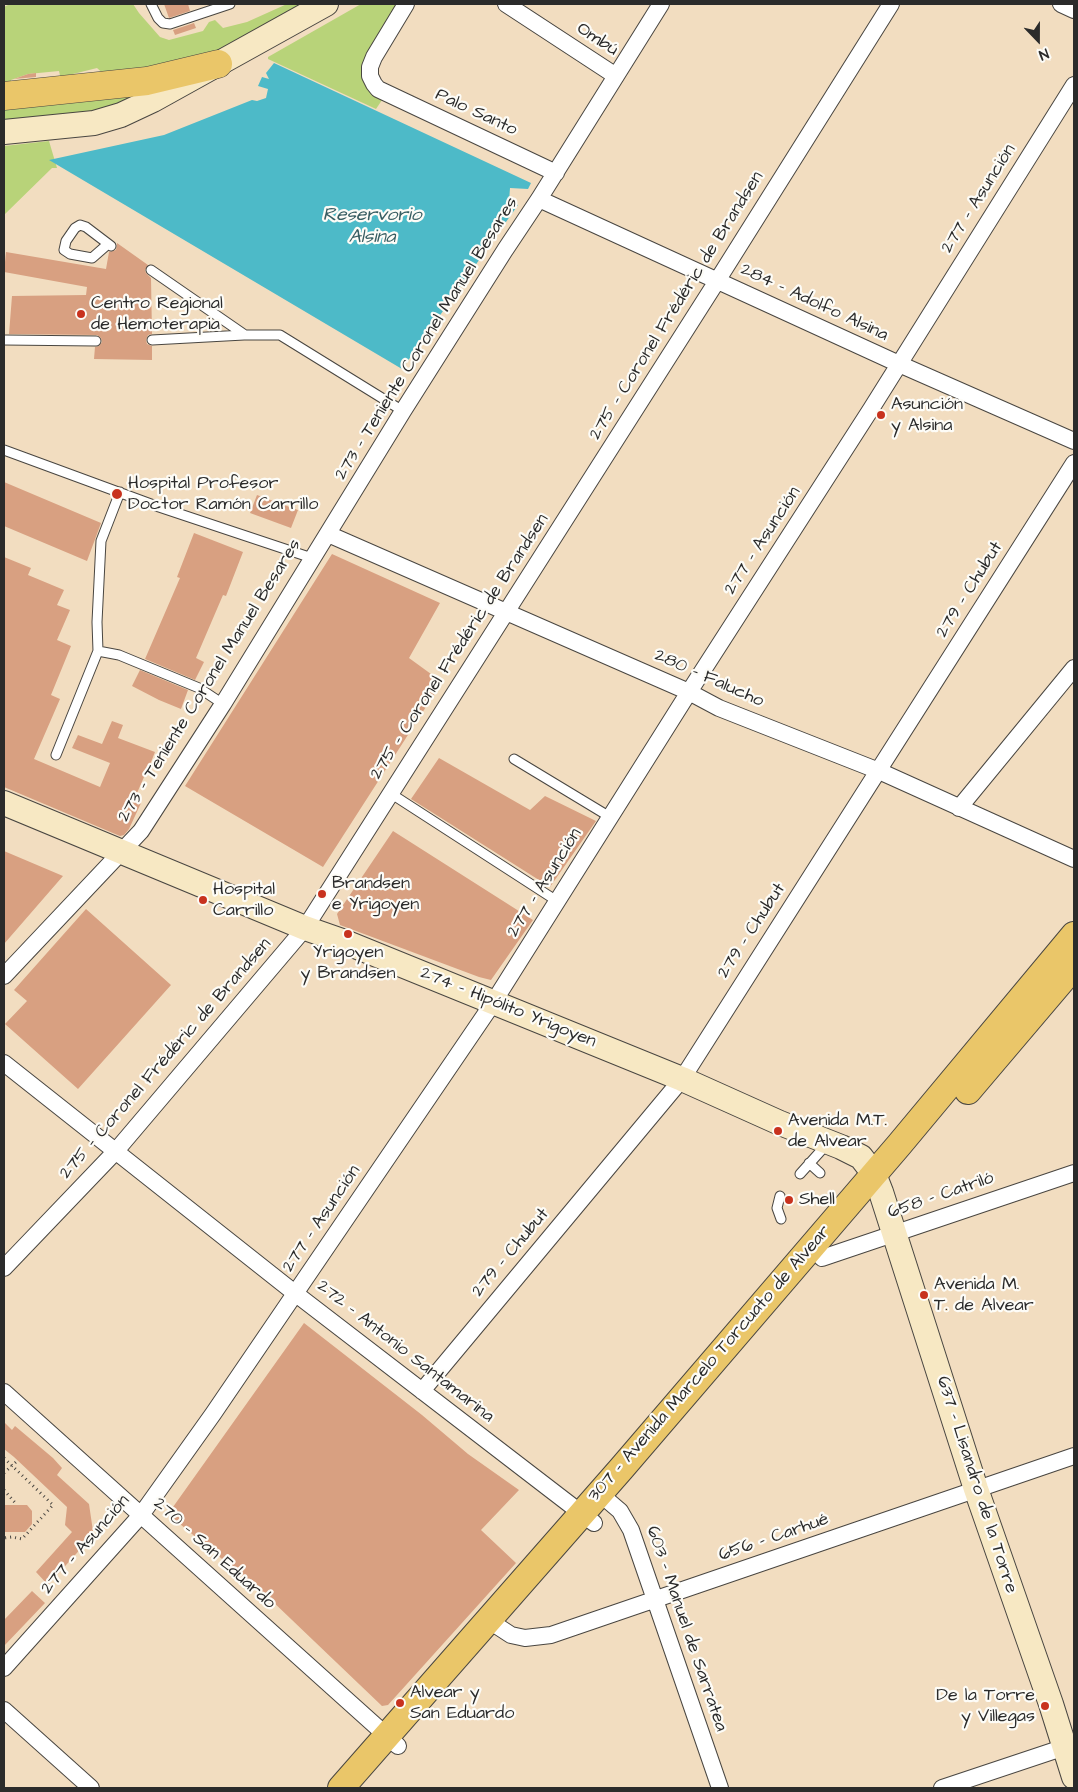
<!DOCTYPE html>
<meta charset="utf-8">
<style>
body{margin:0}
#map{position:relative;width:1078px;height:1792px;overflow:hidden;background:#f2ddc0;font-family:"Architects Daughter",sans-serif}
canvas{display:block}
.frame{position:absolute;inset:0;border:5px solid #2b2b2b;pointer-events:none}
.north{position:absolute;left:1013px;top:15px;width:50px;height:50px;-webkit-text-stroke:4px #fdfcf7;paint-order:stroke;rotate:158deg;font-size:14px;font-weight:700;line-height:20px;text-align:center;color:#2b2b2b}
.north::after{content:'';display:block;margin:auto;width:18px;height:22px;background:#2b2b2b;clip-path:polygon(50% 0,100% 100%,50% 72%,0 100%)}
</style>
<div id="map">
<canvas width="1078" height="1792"></canvas>
<div class="frame"></div>
<div class="north">N</div>
</div>
<script>
const ctx = document.querySelector('canvas').getContext('2d');
ctx.lineJoin = 'round';
function fillPath(path, color) { ctx.fillStyle = color; ctx.fill(path, 'evenodd'); }
const poly = rows => new Path2D(rows.map(r => 'M' + r).join(''));
function trace(path, color, width, dash) { ctx.strokeStyle = color; ctx.lineWidth = width; ctx.lineCap = dash ? 'butt' : 'round'; ctx.setLineDash(dash || []); ctx.stroke(path); }
function label(font, color, halo, rows, align = 'center') {
  ctx.font = font + ' "Architects Daughter",sans-serif'; ctx.lineWidth = 4.5; ctx.setLineDash([]); ctx.textBaseline = 'middle'; ctx.strokeStyle = halo; ctx.fillStyle = color; for (const [text, x, y, turn = 0] of rows) {
    ctx.save(); ctx.translate(x, y); ctx.rotate((+turn || 0) * Math.PI / 180); ctx.textAlign = isNaN(turn) ? turn : align; if (halo) ctx.strokeText(text, 0, 0); ctx.fillText(text, 0, 0); ctx.restore();
  }
}
fillPath(poly([
 [10,4,133,4,139,13,160,37,169,40,203,31,209,22,215,20,223,28,247,22,287,4,308,4,221,54,108,78,97,68,69,75,61,80,59,71,28,74,11,80,11,85,4,86,4,7],
 [361,4,402,4,370,56,384,97,376,109,268,59,268,57],
 [160,88,102,113,4,124,4,106],
 [49,141,57,168,52,168,4,215,4,146]
]), '#b8d379');
fillPath(poly([
 [274,63,531,183,528,189,510,188,509,202,518,205,402,369,49,160,164,135,252,100,257,101,266,98,268,89,258,86,262,77,269,79,266,73]
]), '#4dbac8');
fillPath(poly([
 [164,4,188,4,190,11,169,18],
 [194,23,196,28,175,35,173,30],
 [36,73,36,77,14,79,28,74],
 [117,243,148,265,145,270,146,273,151,278,152,334,148,335,146,340,147,344,152,346,152,360,94,359,95,347,99,346,102,342,101,338,97,335,9,334,12,296,86,295,87,287,4,272,6,252,106,269,109,252,116,250],
 [4,482,101,523,87,561,4,526],
 [257,495,298,510,291,528,250,513],
 [194,533,243,552,226,596,223,595,196,658,204,662,195,680,145,659,180,578,177,577],
 [332,554,440,603,409,658,442,682,323,867,185,786],
 [4,557,31,568,28,575,64,590,57,605,70,610,57,640,71,646,51,695,60,699,34,759,100,787,110,763,72,748,78,735,102,744,112,721,123,725,118,738,155,752,145,777,144,777,134,800,141,803,129,829,124,835,120,836,4,787],
 [140,670,188,690,181,709,159,700,132,686],
 [439,758,530,810,545,796,596,821,550,887,411,799],
 [393,831,533,920,491,980,479,977,340,925,337,914],
 [4,851,63,876,4,944],
 [86,909,171,985,78,1089,5,1024,27,1001,14,990],
 [304,1323,422,1415,468,1454,519,1490,481,1530,516,1563,388,1705,382,1706,269,1598,168,1514],
 [4,1422,12,1430,15,1426,53,1458,62,1468,57,1475,89,1504,94,1538,88,1547,85,1544,48,1585,36,1572,72,1532,65,1525,67,1507,14,1457,4,1449],
 [4,1505,27,1505,32,1511,32,1524,25,1532,4,1532],
 [32,1591,45,1603,4,1646,4,1620]
]), '#d8a081');
const lane = poly([
 [151,4,158,18,163,23,170,24,230,4],
 [108,244,92,258,70,254,64,250,66,241,75,228,80,225,86,227,111,246],
 [151,270,245,335,280,335,403,411],
 [4,340,96,341],
 [152,340,244,335],
 [4,450,159,507,312,558],
 [98,651,119,655,199,688,223,704],
 [56,755,98,651,97,622,101,541,120,492],
 [514,759,610,817],
 [390,793,557,901],
 [809,1163,820,1173],
 [800,1174,827,1144],
 [780,1196,777,1208,781,1219]
]);
const street = poly([
 [406,4,374,57,370,67,370,76,374,84,378,89,556,173],
 [506,4,616,76],
 [1061,4,1074,10],
 [539,199,899,364,1074,441],
 [328,534,689,692,719,708,879,771,1074,859],
 [959,808,1074,668],
 [4,976,141,831,223,704,403,411,505,250,539,199,661,4],
 [4,1063,296,1294,594,1523],
 [822,1258,1074,1173],
 [4,1268,115,1152,305,928,717,281,891,4],
 [422,1391,682,1079,1074,463],
 [4,1392,398,1746],
 [599,1493,620,1511,631,1530,720,1788],
 [488,1620,511,1635,525,1638,551,1635,1074,1456],
 [4,1668,141,1515,213,1414,493,1003,689,692,871,409,1074,85],
 [4,1710,91,1788],
 [942,1788,1074,1744]
]);
const secondary = poly([
 [4,132,94,123,121,115,153,100,326,4],
 [4,803,305,928,345,942,682,1079,780,1123,841,1147,861,1157,874,1174,881,1192,976,1489,1051,1704,1074,1777]
]);
const primary = poly([
 [968,1091,1074,966],
 [341,1788,621,1469,899,1145,1074,935]
]);
const highway = poly([
 [4,96,147,81,218,64]
]);
trace(lane, '#494641', 11);
trace(street, '#494641', 18);
trace(secondary, '#494641', 26);
trace(primary, '#494641', 28);
trace(highway, '#494641', 29);
trace(poly([
 [4,1458,53,1505,22,1539,12,1537,4,1538],
 [4,1473,17,1461],
 [4,1490,17,1505]
]), '#494641', 3, [1, 4]);
trace(lane, '#fff', 9);
trace(street, '#fff', 16);
trace(secondary, '#f7e8c3', 24);
trace(primary, '#eac669', 26);
trace(highway, '#eac669', 28);
for (const [x, y, r, color] of [
 [81,314,5,"#c8321e"],
 [881,415,5,"#c8321e"],
 [117,494,6,"#c8321e"],
 [322,894,5,"#c8321e"],
 [203,900,5,"#c8321e"],
 [348,934,5,"#c8321e"],
 [778,1131,5,"#c8321e"],
 [789,1200,5,"#c8321e"],
 [924,1295,5,"#c8321e"],
 [400,1703,5,"#c8321e"],
 [1045,1706,5,"#c8321e"]
]) { const dot = new Path2D(); dot.arc(x, y, r, 0, 2 * Math.PI); ctx.fillStyle = color; ctx.fill(dot); trace(dot, '#fdfcf7', 2); }
label('18px', '#2b2b2b', '#fdfcf7', [
 ["Ombú",597,40,33],
 ["Palo Santo",476,113,25],
 ["277 - Asunción",979,199,-58],
 ["284 - Adolfo Alsina",814,303,25],
 ["275 - Coronel Frédéric de Brandsen",677,306,-58],
 ["273 - Teniente Coronel Manuel Besares",427,339,-58],
 ["277 - Asunción",763,541,-57],
 ["279 - Chubut",970,590,-58],
 ["275 - Coronel Frédéric de Brandsen",460,647,-57],
 ["280 - Falucho",709,679,24],
 ["273 - Teniente Coronel Manuel Besares",210,681,-58],
 ["277 - Asunción",545,883,-58],
 ["279 - Chubut",752,931,-57],
 ["274 - Hipólito Yrigoyen",508,1008,22],
 ["275 - Coronel Frédéric de Brandsen",166,1059,-49],
 ["658 - Catriló",941,1196,-19],
 ["277 - Asunción",322,1219,-56],
 ["279 - Chubut",511,1253,-50],
 ["272 - Antonio Santamarina",405,1352,38],
 ["307 - Avenida Marcelo Torcuato de Alvear",710,1364,-49],
 ["637 - Lisandro de la Torre",976,1485,72],
 ["656 - Carhué",774,1538,-19],
 ["277 - Asunción",86,1545,-49],
 ["270 - San Eduardo",214,1554,42],
 ["603 - Manuel de Sarratea",686,1629,71]
]);
label('18px', '#2b2b2b', '#fdfcf7', [
 ["Centro Regional",91,304],
 ["de Hemoterapia",91,325],
 ["Asunción",891,405],
 ["y Alsina",891,426],
 ["Hospital Profesor",128,484],
 ["Doctor Ramón Carrillo",128,505],
 ["Brandsen",332,884],
 ["e Yrigoyen",332,905],
 ["Hospital",213,890],
 ["Carrillo",213,911],
 ["Yrigoyen",348,953,"center"],
 ["y Brandsen",348,974,"center"],
 ["Avenida M.T.",788,1121],
 ["de Alvear",788,1142],
 ["Shell",799,1200],
 ["Avenida M.",934,1285],
 ["T. de Alvear",934,1306],
 ["Alvear y",410,1693],
 ["San Eduardo",410,1714],
 ["De la Torre",1035,1696,"right"],
 ["y Villegas",1035,1717,"right"]
], 'left');
label('italic 19px', '#375d62', '#fdfcf7', [
 ["Reservorio",372,216],
 ["Alsina",372,238]
]);
</script>
